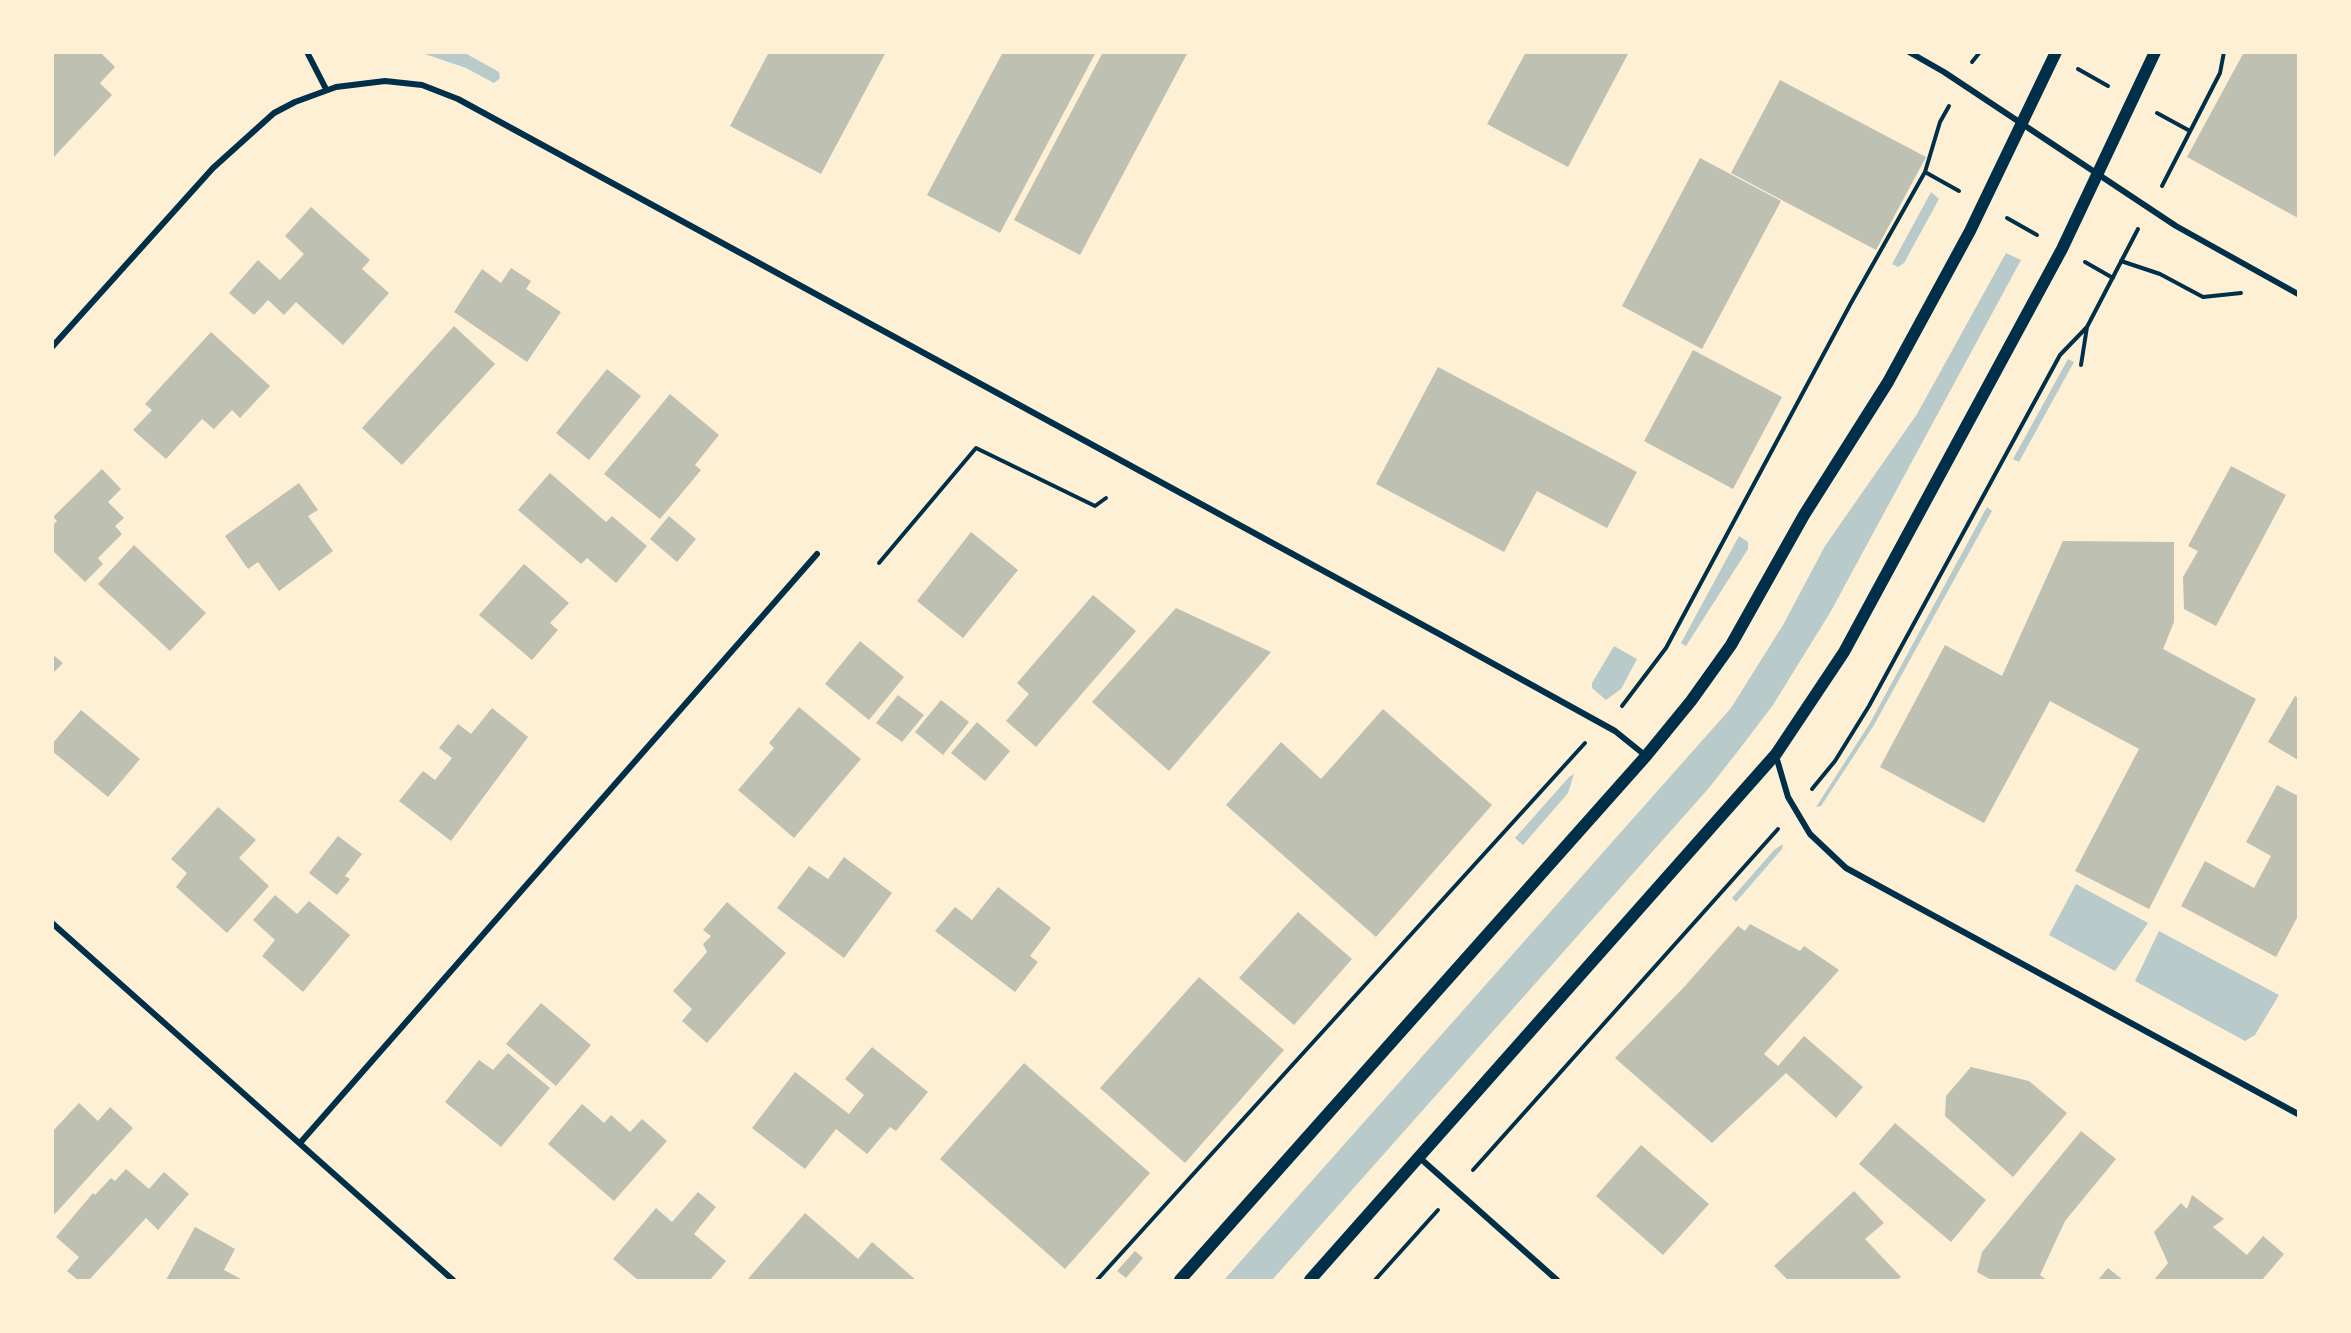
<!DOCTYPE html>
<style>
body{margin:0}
#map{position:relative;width:2351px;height:1333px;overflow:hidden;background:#fdf0d5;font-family:"Alegreya Sans",sans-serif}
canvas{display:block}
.frame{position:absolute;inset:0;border:54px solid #fdf0d5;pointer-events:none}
</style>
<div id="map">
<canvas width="2351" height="1333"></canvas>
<div class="frame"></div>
</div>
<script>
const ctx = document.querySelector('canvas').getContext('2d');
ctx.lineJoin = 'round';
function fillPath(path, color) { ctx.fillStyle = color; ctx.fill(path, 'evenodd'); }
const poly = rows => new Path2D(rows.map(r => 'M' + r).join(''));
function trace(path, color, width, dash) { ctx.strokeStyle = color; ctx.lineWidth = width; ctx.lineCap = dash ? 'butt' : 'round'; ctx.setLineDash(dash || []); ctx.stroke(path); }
fillPath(poly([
 [422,53,465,53,499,72,500,78,494,83,466,68],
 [1931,192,1939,199,1904,263,1898,267,1892,264],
 [2006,253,2021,260,1831,611,1773,705,1738,751,1708,789,1272,1280,1224,1280,1731,708,1783,625,1825,546,1917,414],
 [2068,359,2074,362,2064,380,2019,462,2013,459],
 [1987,507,1992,511,1874,725,1821,806,1816,807,1870,723],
 [1739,536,1748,542,1748,549,1686,646,1681,643],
 [1614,646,1637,659,1621,689,1606,700,1592,688,1592,683],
 [1574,774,1568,793,1523,845,1515,838,1569,777],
 [1783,844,1782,849,1736,902,1732,898,1774,850],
 [2076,884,2148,923,2115,971,2049,935],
 [2159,931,2279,995,2255,1035,2245,1041,2135,981]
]), '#b9caca');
fillPath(poly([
 [52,52,100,52,115,67,100,83,112,95,52,159],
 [769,52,886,52,821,174,730,126],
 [1003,52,1096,52,1000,233,927,195],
 [1103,52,1188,52,1080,255,1014,220],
 [1526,52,1629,52,1568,167,1487,124],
 [2244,52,2298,52,2298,218,2187,157],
 [1780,80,1926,157,1876,250,1731,173],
 [1700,158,1781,201,1702,349,1622,306],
 [311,207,370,260,362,269,389,293,343,345,296,302,284,315,268,300,254,315,229,293,258,260,280,280,304,254,285,236],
 [511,268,531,281,526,289,561,312,527,362,454,312,482,269,501,283],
 [454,326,495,364,402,465,362,428],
 [211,332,270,386,240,418,232,410,214,429,202,419,166,459,133,430,152,410,145,404],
 [1693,350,1782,397,1733,489,1644,441],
 [1438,367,1637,472,1607,528,1537,491,1504,552,1376,484],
 [607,369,641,396,589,460,556,433],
 [670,394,719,435,695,465,701,470,660,519,604,474],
 [2231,466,2286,495,2216,626,2184,609,2183,577,2198,551,2188,546],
 [102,469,121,489,108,502,124,518,115,526,122,534,98,558,103,564,85,582,52,550,52,526,57,521,53,517],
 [550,473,606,522,612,516,647,546,616,583,587,558,581,564,518,510],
 [299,483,318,510,308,516,333,551,279,591,258,562,248,569,225,536],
 [669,516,696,539,677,562,650,539],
 [971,532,1018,570,963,638,917,601],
 [2063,541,2174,542,2174,622,2163,649,2256,699,2149,909,2075,871,2139,749,2050,701,1984,823,1880,767,1945,645,2002,676],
 [134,545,206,613,170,651,98,584],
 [524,564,569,603,550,623,558,630,532,660,479,615],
 [1093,595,1136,631,1036,747,1006,721,1029,694,1017,683],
 [1176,608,1271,652,1169,771,1092,702],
 [860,641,904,677,869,720,825,684],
 [52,654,63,663,52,674],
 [898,695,924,715,902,742,876,723],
 [2295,696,2298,698,2298,760,2268,742],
 [941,700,969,722,943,755,915,732],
 [799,707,861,759,794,838,738,790,774,748,769,743],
 [492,708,528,737,451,841,399,801,423,771,435,780,452,758,439,748,458,724,471,734],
 [1383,709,1492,805,1376,937,1226,805,1281,742,1321,779],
 [81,710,140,759,108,797,52,751,52,744],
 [977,722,1010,751,985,781,951,753],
 [2277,785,2298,796,2298,916,2276,957,2181,906,2205,861,2254,888,2271,856,2246,842],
 [218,807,256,840,239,858,269,886,227,933,176,887,187,873,171,859],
 [338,836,362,854,345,876,350,879,337,895,309,873],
 [844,857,892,893,844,958,777,908,809,866,828,879],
 [998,887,1051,928,1030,956,1038,962,1015,992,935,931,955,907,972,920],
 [275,895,297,914,309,901,350,935,303,992,262,956,275,940,253,920],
 [727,902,786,953,707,1043,682,1021,692,1009,673,991,707,952,703,944,711,936,703,930],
 [1298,912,1352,959,1294,1025,1239,978],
 [1750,924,1800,951,1804,946,1839,970,1764,1054,1778,1066,1804,1036,1863,1087,1836,1118,1786,1073,1712,1143,1615,1058,1685,986,1738,926,1745,931],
 [1199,977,1284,1050,1185,1163,1100,1088],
 [541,1003,591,1045,556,1086,506,1044],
 [872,1047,928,1092,896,1131,890,1127,867,1154,836,1129,805,1169,752,1128,795,1072,849,1114,864,1095,845,1079],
 [508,1053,550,1088,501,1147,445,1102,479,1060,493,1070],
 [1024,1063,1150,1173,1065,1269,940,1159],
 [1971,1067,2029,1081,2067,1113,2013,1177,1945,1116,1946,1096],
 [79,1103,98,1121,110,1107,133,1128,55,1214,52,1212,52,1132],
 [582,1104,604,1123,611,1115,630,1132,642,1119,667,1141,614,1201,548,1144],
 [1895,1123,1986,1200,1951,1242,1859,1164],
 [2081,1131,2116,1159,2065,1221,2040,1275,2047,1280,1991,1280,1977,1272,1982,1252],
 [1641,1145,1709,1204,1663,1255,1596,1196],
 [126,1169,149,1189,164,1172,189,1194,158,1230,146,1218,89,1280,78,1280,67,1271,79,1257,56,1237,93,1193,95,1195,111,1178,115,1181],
 [1854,1191,1884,1223,1865,1239,1901,1277,1897,1280,1788,1280,1774,1266],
 [698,1192,716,1207,694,1234,726,1261,710,1280,638,1280,613,1259,656,1208,672,1222],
 [2192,1195,2224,1219,2213,1227,2247,1255,2263,1236,2284,1254,2262,1280,2154,1280,2168,1263,2154,1232,2181,1203,2187,1209],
 [805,1213,858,1259,872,1242,916,1280,747,1280],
 [195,1227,235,1249,224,1270,241,1279,240,1280,166,1280],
 [1135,1251,1143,1258,1126,1278,1117,1271],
 [2108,1268,2123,1280,2098,1280]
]), '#bec0b2');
trace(poly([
 [1972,62,1980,52],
 [2078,69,2108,86],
 [2157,113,2190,131],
 [1925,172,1959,191],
 [2162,186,2220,73,2224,52],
 [2007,218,2037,235],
 [2121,261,2160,274,2203,297,2241,293],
 [2085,262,2113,278],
 [2081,365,2087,327,2138,229],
 [879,563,976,448,1095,506,1106,498],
 [1622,706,1666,648,1851,303,1925,172,1940,122,1949,106],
 [1812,789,1835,761,1869,706,2060,355,2087,327],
 [1473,1170,1778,829],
 [1097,1280,1585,743],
 [1375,1280,1438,1210]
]), '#003049', 4);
trace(poly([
 [307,52,326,89],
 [1909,52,1944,72,2176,226,2298,294],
 [52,347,213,168,274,113,295,102,336,87,385,81,422,85,458,99,1443,636,1615,731,1646,756],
 [1776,756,1788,797,1810,834,1846,868,2298,1114],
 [52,923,453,1280],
 [300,1143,817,554],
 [1421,1159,1557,1280]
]), '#003049', 6);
trace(poly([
 [1180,1280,1646,756,1691,701,1731,645,1804,515,1888,382,1970,231,2056,52],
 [1310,1280,1776,754,1844,652,2062,249,2155,52]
]), '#003049', 12);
</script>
